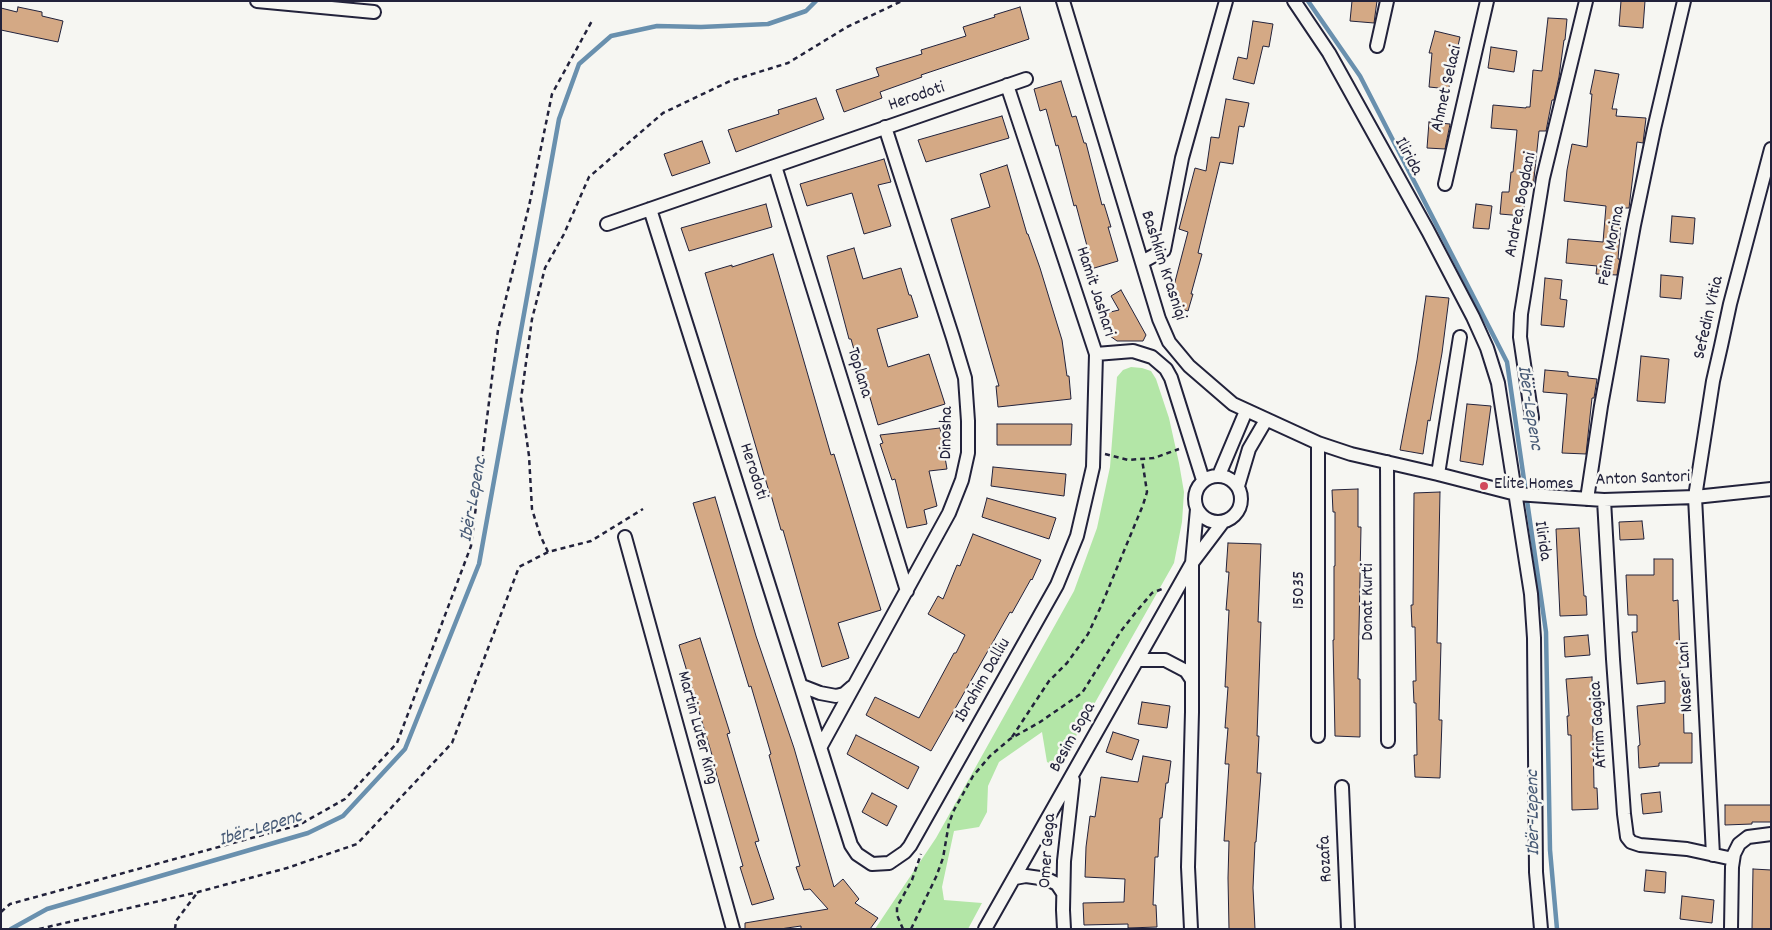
<!DOCTYPE html>
<meta charset="utf-8">
<style>
body{margin:0}
#map{position:relative;width:1772px;height:930px;overflow:hidden;background:#f6f6f2;font-family:Dekko,sans-serif}
canvas{display:block}
.frame{position:absolute;inset:0;border:2px solid #22223b;pointer-events:none}
</style>
<div id="map">
<canvas width="1772" height="930"></canvas>
<div class="frame"></div>
</div>
<script>
const ctx = document.querySelector('canvas').getContext('2d');
ctx.lineJoin = 'round';
function fillPath(path, color) { ctx.fillStyle = color; ctx.fill(path, 'evenodd'); }
const poly = rows => new Path2D(rows.map(r => 'M' + r).join(''));
function trace(path, color, width, dash) { ctx.strokeStyle = color; ctx.lineWidth = width; ctx.lineCap = dash ? 'butt' : 'round'; ctx.setLineDash(dash || []); ctx.stroke(path); }
function label(font, color, halo, rows, align = 'center') {
  ctx.font = font + ' Dekko,sans-serif'; ctx.lineWidth = 5; ctx.setLineDash([]); ctx.textBaseline = 'middle'; ctx.strokeStyle = halo; ctx.fillStyle = color; for (const [text, x, y, turn = 0] of rows) {
    ctx.save(); ctx.translate(x, y); ctx.rotate((+turn || 0) * Math.PI / 180); ctx.textAlign = isNaN(turn) ? turn : align; if (halo) ctx.strokeText(text, 0, 0); ctx.fillText(text, 0, 0); ctx.restore();
  }
}
fillPath(poly([
 [1131,367,1142,368,1151,371,1156,379,1169,418,1179,463,1184,492,1182,522,1174,563,1058,768,1047,762,1042,732,999,762,988,786,987,812,979,827,954,831,942,887,944,900,982,903,968,929,875,929,936,838,1074,591,1097,528,1110,467,1117,377,1123,370]
]), '#b3e6a7');
trace(poly([
 [1308,1,1360,76,1507,362,1546,632,1550,850,1557,929],
 [11,929,47,909,308,833,343,816,405,749,479,564,559,119,579,64,611,36,657,26,701,27,768,24,806,11,816,1]
]), '#6990ae', 4.5);
const building = poly([
 [1352,1,1377,1,1374,23,1350,21,1352,1],
 [1621,1,1645,1,1643,28,1619,26,1621,1],
 [18,7,42,12,42,16,63,21,58,42,1,30,1,8,17,12,18,7],
 [1020,7,1029,39,921,75,922,77,880,92,882,98,844,112,836,90,879,76,876,68,922,54,921,50,966,36,963,27,995,17,994,15,1020,7],
 [1548,18,1567,19,1565,40,1564,40,1559,77,1554,100,1552,100,1546,131,1539,131,1533,188,1526,188,1523,216,1500,214,1502,192,1509,192,1511,172,1513,172,1517,130,1491,128,1493,105,1526,108,1526,107,1530,107,1533,70,1542,71,1548,18],
 [1253,21,1273,24,1269,47,1263,46,1254,84,1233,79,1238,57,1247,59,1253,21],
 [1435,31,1460,37,1455,59,1451,58,1449,89,1429,87,1432,53,1429,53,1435,31],
 [1491,47,1517,51,1514,72,1488,68,1491,47],
 [1595,70,1619,74,1612,109,1617,109,1616,116,1646,118,1643,143,1637,142,1629,208,1622,208,1618,259,1620,259,1617,275,1596,274,1597,266,1566,263,1568,239,1603,242,1606,206,1564,201,1567,170,1572,144,1587,147,1592,94,1590,94,1595,70],
 [1061,81,1072,117,1076,116,1084,143,1086,143,1102,205,1104,204,1111,227,1108,227,1118,261,1091,269,1085,247,1087,246,1076,205,1074,206,1058,145,1056,146,1046,109,1040,111,1034,89,1061,81],
 [816,98,824,119,736,152,728,130,779,114,778,110,816,98],
 [1226,99,1249,103,1244,127,1239,126,1233,164,1220,162,1198,253,1202,254,1191,294,1193,294,1188,311,1175,307,1177,299,1171,297,1188,232,1179,229,1195,168,1206,171,1211,137,1219,138,1226,99],
 [1002,116,1009,138,926,162,918,140,1002,116],
 [1429,122,1450,124,1445,149,1427,148,1429,122],
 [702,141,710,163,672,176,664,154,702,141],
 [884,159,891,182,878,185,891,226,864,234,852,193,807,206,800,184,884,159],
 [1007,165,1027,234,1028,234,1040,268,1062,340,1067,376,1069,376,1071,399,998,407,996,386,999,386,951,219,990,207,980,174,1007,165],
 [766,204,772,227,689,251,681,228,766,204],
 [1476,204,1492,206,1489,229,1473,228,1476,204],
 [1672,216,1695,218,1693,244,1670,242,1672,216],
 [854,248,863,279,901,268,909,295,911,295,918,317,877,329,888,367,929,354,945,404,878,425,861,367,859,367,851,339,849,339,827,256,854,248],
 [773,254,831,455,834,454,881,610,838,623,849,658,822,667,783,530,781,530,771,495,770,495,705,273,732,265,732,267,773,254],
 [1661,275,1683,277,1681,299,1660,297,1661,275],
 [1545,278,1562,280,1560,299,1567,300,1564,327,1541,325,1545,278],
 [1121,290,1146,335,1143,341,1117,341,1110,336,1106,313,1119,310,1111,296,1121,290],
 [1426,296,1449,298,1442,353,1430,421,1428,420,1423,454,1400,450,1417,360,1426,296],
 [1641,356,1669,359,1665,403,1637,401,1641,356],
 [1545,370,1568,372,1568,376,1597,379,1594,398,1592,398,1586,454,1562,453,1567,394,1543,392,1545,370],
 [1467,404,1491,406,1483,465,1460,461,1467,404],
 [997,424,1072,424,1071,445,997,445,997,424],
 [940,428,947,469,929,471,937,506,924,510,927,524,907,528,895,479,892,480,880,444,883,443,880,435,940,428],
 [993,467,1066,474,1064,496,991,486,993,467],
 [1358,489,1358,527,1361,527,1358,679,1360,679,1360,737,1335,736,1333,640,1334,640,1334,566,1335,566,1335,512,1333,512,1332,490,1358,489],
 [1440,492,1437,643,1441,643,1439,720,1442,720,1440,778,1415,777,1414,755,1417,755,1416,703,1414,703,1413,681,1416,681,1415,627,1412,627,1411,605,1413,605,1414,493,1440,492],
 [715,497,756,636,794,748,834,887,843,879,859,899,855,903,878,918,870,929,801,929,801,926,780,929,745,929,745,923,828,909,810,889,804,890,796,867,800,866,769,755,771,754,751,686,749,687,693,503,715,497],
 [987,498,1056,518,1049,539,982,517,987,498],
 [1642,521,1644,539,1620,540,1619,522,1642,521],
 [1579,528,1584,596,1586,596,1587,615,1560,616,1556,529,1579,528],
 [973,534,1041,560,1032,580,1031,579,1012,613,1010,612,931,751,866,715,875,697,919,718,954,653,956,653,965,635,928,614,938,596,943,599,957,565,960,566,973,534],
 [1228,543,1261,544,1258,622,1261,622,1257,736,1259,736,1257,773,1261,773,1256,842,1255,842,1253,888,1255,929,1229,929,1228,878,1229,841,1224,841,1229,764,1225,764,1228,728,1225,728,1228,687,1225,687,1229,610,1226,610,1229,572,1226,572,1228,543],
 [1654,559,1673,559,1673,601,1678,600,1681,688,1683,688,1684,733,1692,733,1692,763,1659,763,1659,766,1639,768,1638,746,1640,745,1637,706,1665,703,1665,681,1637,684,1632,632,1637,632,1637,615,1628,615,1626,575,1654,575,1654,559],
 [1588,635,1590,655,1565,657,1564,637,1588,635],
 [700,638,730,733,727,734,759,841,755,842,774,899,752,905,740,867,743,866,711,755,712,755,679,645,700,638],
 [1592,677,1594,788,1597,788,1598,809,1572,810,1571,735,1568,735,1567,716,1569,716,1566,679,1592,677],
 [1142,702,1170,706,1167,728,1138,724,1142,702],
 [1113,732,1139,740,1132,760,1106,752,1113,732],
 [856,735,919,767,908,789,847,754,856,735],
 [1143,756,1171,761,1168,783,1166,783,1162,818,1160,818,1158,857,1155,857,1153,905,1156,905,1157,927,1128,928,1128,924,1084,925,1083,903,1124,902,1125,879,1085,877,1086,847,1090,816,1095,817,1101,777,1138,782,1143,756],
 [1660,792,1662,812,1643,814,1641,794,1660,792],
 [872,793,897,806,887,826,862,812,872,793],
 [1725,805,1771,805,1771,822,1752,822,1752,824,1725,825,1725,805],
 [1753,869,1771,870,1771,929,1752,929,1753,869],
 [1646,870,1666,872,1665,893,1644,891,1646,870],
 [1682,896,1714,900,1712,923,1680,919,1682,896]
]);
fillPath(building, '#d4a985');
trace(building, '#22223b', 1);
const street = poly([
 [257,1,374,12],
 [1063,1,1159,319,1169,342,1189,366,1233,404,1318,443,1351,454,1438,474,1516,494,1604,500,1695,497,1771,489],
 [1294,1,1329,53,1428,231,1473,317,1487,348,1498,383,1531,594,1534,638,1536,872,1541,929],
 [1377,46,1387,1],
 [775,166,907,591],
 [1445,184,1487,1],
 [650,209,851,845,857,854,872,864,889,863,905,852,910,846,1057,585,1077,536,1093,467,1096,354,1007,85],
 [607,224,1026,79],
 [1142,262,1164,250,1182,158,1226,1],
 [1096,354,1133,351,1152,357,1166,369,1171,378,1203,480],
 [1532,418,1520,337,1521,314,1543,178,1586,1],
 [1387,462,1388,741],
 [1438,474,1460,337],
 [1219,475,1246,411],
 '1195 499a23 23 0 1 1 46 0a23 23 0 1 1-46 0Z',
 [1238,486,1249,449,1266,420],
 [1587,499,1601,406,1634,225,1654,129,1684,1],
 [1604,500,1613,659,1624,814,1627,837,1631,842,1640,845,1687,849,1733,859],
 [625,537,733,929],
 [1138,660,1165,660,1186,671,1192,680],
 [802,686,820,693,836,696,844,694,852,687],
 [1318,736,1318,443],
 [821,746,949,513,962,480,968,453,968,421,965,378,953,338,885,127],
 [1342,787,1348,929],
 [1713,855,1695,497,1713,381,1721,346,1730,304,1771,149],
 [1015,878,1026,876,1047,879,1057,884,1063,893],
 [985,929,1192,563,1223,522],
 [1064,929,1063,910,1064,861,1073,780],
 [1191,929,1188,867,1192,712,1192,563,1197,509],
 [1731,929,1732,867,1734,854,1739,844,1748,837,1771,834]
]);
trace(street, '#22223b', 16);
trace(poly([
 [1105,454,1128,460,1154,458,1179,449],
 [548,552,540,535,532,509,529,456,521,399,532,319,545,268,564,234,589,177,663,113,730,81,788,63,847,27,902,1],
 [1012,737,1049,681,1067,663,1088,634,1102,604,1143,505,1147,492,1142,459],
 [1,912,10,904,299,825,345,799,397,743,471,546,498,330,529,206,552,94,593,19],
 [39,929,198,892,287,868,357,844,452,743,519,567,548,552,591,541,643,509],
 [175,929,176,921,197,893],
 [903,929,897,915,897,907,912,880,921,854],
 [911,929,936,877,943,858,949,823,954,810,973,776,990,756,1010,739,1040,722,1082,693,1121,631,1136,612,1152,593,1162,589]
]), '#22223b', 2.5, [5, 4]);
trace(street, '#f6f6f2', 12);
for (const [x, y, r, color] of [
 [1484,486,5,"#d1495b"]
]) { const dot = new Path2D(); dot.arc(x, y, r, 0, 2 * Math.PI); ctx.fillStyle = color; ctx.fill(dot); trace(dot, '#f6f6f2', 2); }
label('18px', '#22223b', '#f6f6f2', [
 ["Ahmet Selaci",1448,89,-77],
 ["Herodoti",917,98,-19],
 ["Ilirida",1407,157,61],
 ["Andrea Bogdani",1522,205,-79],
 ["Feim Morina",1613,246,-79],
 ["Bashkim Krasniqi",1162,266,72],
 ["Hamit Jashari",1094,292,72],
 ["Sefedin Vitia",1710,318,-77],
 ["Toplana",858,373,73],
 ["Dinosha",948,433,-89],
 ["Herodoti",752,472,72],
 ["Anton Santori",1643,480,-2],
 ["Ilirida",1541,541,81],
 ["15035",1301,590,-90],
 ["Donat Kurti",1370,602,-90],
 ["Naser Lani",1687,677,-93],
 ["Ibrahim Dalliu",984,681,-60],
 ["Afrim Gagica",1600,725,-94],
 ["Martin Luter King",696,728,75],
 ["Besim Sopa",1074,738,-61],
 ["Omer Gega",1049,851,-86],
 ["Rozafa",1327,859,-93]
]);
label('18px', '#22223b', '#f6f6f2', [
 ["Elite Homes",1494,486]
], 'left');
label('italic 19px', '#465975', '#f6f6f2', [
 ["Ibër-Lepenc",1528,408,81],
 ["Ibër-Lepenc",475,500,-80],
 ["Ibër-Lepenc",1535,813,-91],
 ["Ibër-Lepenc",261,830,-17]
]);
</script>
